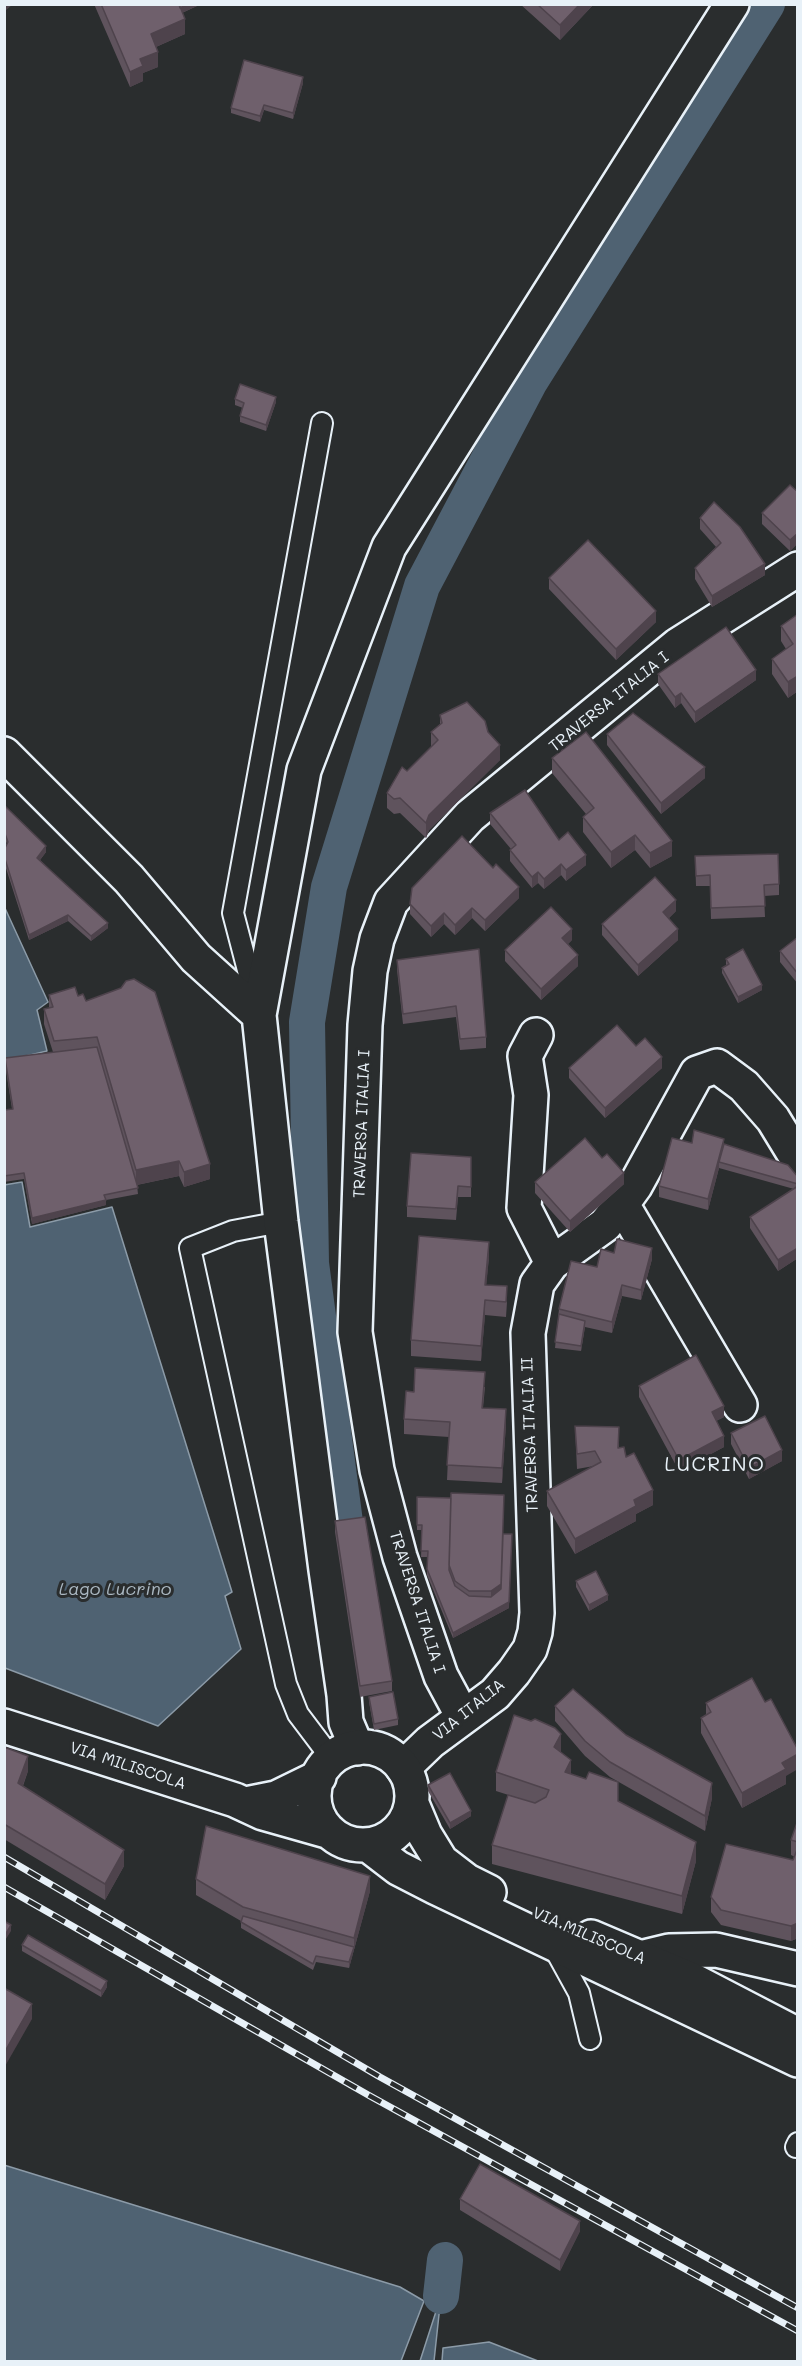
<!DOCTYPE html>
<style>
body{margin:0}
#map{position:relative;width:802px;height:2366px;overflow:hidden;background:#2a2d2e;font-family:Mali,sans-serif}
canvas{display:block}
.frame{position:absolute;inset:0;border:6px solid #e8f1f8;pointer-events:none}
</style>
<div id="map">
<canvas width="802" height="2366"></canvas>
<div class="frame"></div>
</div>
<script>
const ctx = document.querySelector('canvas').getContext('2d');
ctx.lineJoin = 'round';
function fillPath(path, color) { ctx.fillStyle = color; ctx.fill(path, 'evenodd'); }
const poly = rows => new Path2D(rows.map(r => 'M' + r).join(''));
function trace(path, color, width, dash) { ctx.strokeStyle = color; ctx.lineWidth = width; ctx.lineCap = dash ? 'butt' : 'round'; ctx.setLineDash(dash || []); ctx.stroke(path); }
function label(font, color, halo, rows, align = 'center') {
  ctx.font = font + ' Mali,sans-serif'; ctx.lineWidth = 6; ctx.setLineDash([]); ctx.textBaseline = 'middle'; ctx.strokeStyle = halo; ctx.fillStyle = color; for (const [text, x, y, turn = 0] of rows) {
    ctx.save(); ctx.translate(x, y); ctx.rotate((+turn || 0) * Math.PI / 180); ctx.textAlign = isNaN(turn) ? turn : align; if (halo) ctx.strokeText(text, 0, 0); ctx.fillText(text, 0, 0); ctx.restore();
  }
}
const water = poly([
 [4,906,48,1002,37,1010,47,1051,5,1061,4,906],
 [22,1182,30,1227,112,1207,232,1592,225,1596,241,1649,158,1726,5,1668,4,1185,22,1182],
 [4,2165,400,2287,424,2301,401,2361,5,2361,4,2165],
 [441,2296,434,2361,420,2361,441,2296],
 [489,2342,538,2361,442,2361,443,2348,489,2342]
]);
fillPath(water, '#4f6272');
trace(water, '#8c9ba8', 1.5);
trace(poly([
 [351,1568,311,1263,307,1022,329,887,422,586,529,383,767,4],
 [441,2296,445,2260]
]), '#4f6272', 36);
const service = poly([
 [256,1001,233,913,322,423],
 [281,1222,233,1231,190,1248,286,1684,298,1714,332,1759],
 [552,1944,579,1993,590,2039],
 [796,2147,798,2143]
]);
const minor = poly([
 [536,1035,525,1056,531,1095,524,1208,552,1263],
 [622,1204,740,1405],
 [463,1717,441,1676,400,1557,377,1470,355,1332,365,1025,370,971,377,939,391,902,470,816,678,645,798,569],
 [403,1768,430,1742,495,1694,514,1672,530,1649,535,1632,537,1613,528,1333,537,1284,552,1263,605,1225,622,1204,635,1186,697,1073,717,1066,744,1086,773,1119,798,1160],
 [640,1958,669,1951,716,1950,798,1969]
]);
const tertiary = poly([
 [4,754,129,879,196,958,259,1015],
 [357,1748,346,1722,344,1695,326,1570,281,1222,259,1015,304,770,389,547,732,4]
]);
const secondary = poly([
 [4,1726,235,1800,263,1813,330,1832],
 '314 1796a49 49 0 1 1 98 0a49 49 0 1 1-98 0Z',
 [246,1804,276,1798,319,1777],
 [412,1804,425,1835,441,1861,467,1881,489,1892],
 [368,1845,398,1868,435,1887,798,2060],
 [591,1937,692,1980,798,2035]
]);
trace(service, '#e8f1f8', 24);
trace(minor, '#e8f1f8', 38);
trace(tertiary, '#e8f1f8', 38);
trace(secondary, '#e8f1f8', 38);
trace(service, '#2a2d2e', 20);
trace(minor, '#2a2d2e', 33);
trace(tertiary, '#2a2d2e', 33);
trace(secondary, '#2a2d2e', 33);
const rail = poly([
 [4,1857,380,2077,798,2308],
 [4,1887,370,2096,798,2331]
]);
trace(rail, '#e8f1f8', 7);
trace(rail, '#2a2d2e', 4.5, [14]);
fillPath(poly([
 [94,4,197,4,197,6,182,13,185,34,156,47,158,67,143,73,143,81,130,87],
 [520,4,594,4,560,40],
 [303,83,293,119,264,110,260,122,231,113,231,108],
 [235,399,276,402,266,431,240,422,240,416,243,408,235,405],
 [798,492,798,543,790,551,762,524,762,513],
 [700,518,765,575,712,607,695,579,695,568,716,547,700,529],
 [549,578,656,622,616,660,549,589],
 [798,614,798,691,788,698,772,674,772,659,786,649,781,641,781,626],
 [658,674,756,680,695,723,681,703,675,708,658,684],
 [440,715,488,732,500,760,429,830,426,838,400,813,394,814,387,808,387,793,431,747,431,732,440,724],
 [607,734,705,778,661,814,607,745],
 [552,758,672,856,650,868,635,850,611,868,583,832,583,817,586,814,552,773],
 [4,805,46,852,40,860,108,928,91,941,68,921,29,940,4,862,4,850,7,844,4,836],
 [490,813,559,840,586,865,566,881,561,875,544,889,538,883,532,888,510,861,510,850,511,849,490,824],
 [695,856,779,884,779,895,764,896,765,917,711,919,710,886,696,886],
 [519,898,485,931,472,918,455,935,444,924,431,937,410,914,410,904],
 [676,911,669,918,678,940,638,976,602,935,602,924],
 [798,937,798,984,780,962,780,951],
 [572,940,568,944,578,966,541,1000,505,961,505,950],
 [479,949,486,1037,486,1048,460,1050,456,1017,403,1024,397,970,397,960],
 [726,959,762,990,738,1003,722,973,722,968,726,966],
 [49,995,78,996,86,1001,210,1179,184,1187,179,1176,137,1185,138,1194,106,1200,106,1205,32,1224,24,1179,4,1182,4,1110,12,1109,5,1064,5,1058,53,1052,44,1024,44,1009,49,1008],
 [569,1068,662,1068,605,1118,569,1078],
 [692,1143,724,1144,798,1177,798,1258,778,1271,750,1228,750,1217,794,1189,719,1168,708,1210,659,1197,659,1186],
 [471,1157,471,1197,458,1197,456,1220,407,1217,407,1206],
 [535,1182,624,1184,570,1232,535,1193],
 [614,1253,652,1259,641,1300,622,1296,612,1333,585,1327,581,1351,555,1348,559,1309,597,1267],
 [489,1257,486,1285,507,1302,506,1317,485,1315,481,1361,411,1356,411,1340],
 [639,1386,724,1417,716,1421,724,1447,679,1471,639,1397],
 [485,1387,483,1408,506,1424,502,1483,447,1480,449,1437,404,1434,404,1419,414,1392],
 [575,1426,619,1442,619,1448,626,1457,653,1505,636,1514,636,1521,575,1554,547,1506,547,1491,594,1466,577,1469],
 [731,1433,782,1461,749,1479,731,1444],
 [417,1497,503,1534,509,1608,453,1638,427,1575,427,1557,421,1557,422,1530,417,1530],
 [335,1521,392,1681,392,1691,360,1697,335,1532],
 [576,1581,608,1600,589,1611,576,1587],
 [369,1697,398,1719,398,1725,374,1730,369,1702],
 [765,1702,786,1776,786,1784,742,1808,701,1733,701,1718,706,1715,706,1703],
 [555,1706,626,1735,712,1798,705,1831,610,1777,585,1756,555,1721],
 [4,1747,28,1771,23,1786,124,1866,105,1900,4,1839],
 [561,1753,571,1774,618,1801,696,1861,682,1914,492,1864,492,1845,521,1799,496,1791,496,1772],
 [428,1785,471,1816,450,1829,428,1791],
 [798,1820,798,1938,791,1941,721,1925,711,1912,711,1897,793,1860,795,1857,791,1855,791,1840],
 [196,1879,370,1891,349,1968,316,1962,313,1970,241,1928,241,1921,196,1895],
 [22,1945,107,1987,101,1997,22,1951],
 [460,2199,580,2231,560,2271,460,2210]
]), '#5f535d');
fillPath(poly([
 [4,4,13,4,4,12],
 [188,4,197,4,197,6,177,15,177,10],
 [580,4,594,4,560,40,560,25],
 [185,19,185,34,151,49,151,34],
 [158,52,158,67,143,73,143,81,130,87,130,72,140,59],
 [303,77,303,83,293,119,293,113],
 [264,105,264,110,260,122,260,116],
 [276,397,276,402,266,431,266,425],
 [798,533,798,543,790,551,790,540],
 [765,564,765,575,712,607,712,596],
 [656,611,656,622,616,660,616,649],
 [756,670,756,680,695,723,695,712],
 [798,676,798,691,788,698,788,682],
 [681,693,681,703,675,708,675,697],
 [500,745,500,760,429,830,426,838,426,823,429,815],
 [705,767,705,778,661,814,661,803],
 [635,835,635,850,611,868,611,852],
 [672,841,672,856,650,868,650,853],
 [46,846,46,852,37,864,37,858],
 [586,855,586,865,566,881,566,870],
 [561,864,561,875,544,889,544,879],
 [538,872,538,883,532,888,532,877],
 [519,887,519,898,485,931,485,920],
 [676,900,676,911,663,923,663,912],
 [472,908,472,918,455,935,455,925],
 [444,913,444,924,431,937,431,926],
 [68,915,68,921,29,940,29,935],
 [108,923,108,928,91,941,91,936],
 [572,929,572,940,562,949,562,938],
 [678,929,678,940,638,976,638,965],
 [578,955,578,966,541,1000,541,989],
 [762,985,762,990,738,1003,738,997],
 [662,1057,662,1068,605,1118,605,1108],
 [724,1139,724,1149,719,1162,719,1168,708,1210,708,1199],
 [179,1161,179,1176,136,1185,136,1170],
 [210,1164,210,1179,184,1187,184,1172],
 [624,1173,624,1184,570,1232,570,1221],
 [106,1200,106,1205,32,1224,32,1218],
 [489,1242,489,1257,485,1300,485,1285],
 [652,1248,652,1259,641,1300,641,1290],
 [798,1248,798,1258,778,1271,778,1260],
 [622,1285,622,1296,612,1333,612,1322],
 [485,1300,485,1315,481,1361,481,1346],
 [585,1321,585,1326,581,1351,581,1346],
 [724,1406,724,1417,712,1423,712,1412],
 [506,1409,506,1424,502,1483,502,1468],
 [724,1436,724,1447,679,1471,679,1460],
 [782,1450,782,1461,749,1479,749,1468],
 [653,1490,653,1505,636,1514,636,1521,575,1554,575,1539,634,1500],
 [512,1540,509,1608,453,1638,453,1633,509,1602],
 [501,1584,501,1595,491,1602,491,1591],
 [608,1595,608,1600,589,1611,589,1605],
 [561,1734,561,1753,554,1747],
 [798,1754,798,1769,786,1776,786,1784,742,1808,742,1793,782,1763],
 [28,1756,28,1771,18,1798,18,1783],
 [571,1760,571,1779,565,1772],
 [712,1783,712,1798,705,1831,705,1816],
 [471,1811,471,1816,450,1829,450,1823],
 [696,1842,696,1861,682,1914,682,1896],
 [124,1850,124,1866,105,1900,105,1884],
 [370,1876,370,1891,349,1968,349,1962,354,1947,354,1938],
 [798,1923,798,1938,791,1941,791,1926],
 [11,1925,11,1931,4,1942,4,1937],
 [107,1981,107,1987,101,1997,101,1991],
 [32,2004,32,2019,4,2068,4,2053],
 [580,2221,580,2231,560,2271,560,2260]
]), '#4e434c');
const building = poly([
 [101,4,179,4,185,19,151,34,158,52,140,59,143,66,130,72,101,4],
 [179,4,188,4,180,8,179,4],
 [537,4,580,4,560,25,537,4],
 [244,60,303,77,293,113,264,105,260,116,231,108,244,60],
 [240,384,276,397,266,425,240,416,244,403,235,399,240,384],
 [790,485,798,492,798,533,790,540,762,513,790,485],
 [714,502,740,527,765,564,712,596,695,568,721,543,700,518,714,502],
 [588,540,656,611,616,649,549,578,588,540],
 [798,614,798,676,788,682,772,659,793,644,781,626,798,614],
 [726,627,756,670,695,712,681,693,675,697,658,674,726,627],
 [467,702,485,721,488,732,500,745,429,815,426,823,400,798,394,799,387,793,402,767,407,771,438,740,431,732,442,723,440,715,467,702],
 [633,713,705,767,661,803,607,734,633,713],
 [586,732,672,841,650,853,635,835,611,852,583,817,594,808,552,758,586,732],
 [525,790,559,840,568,832,586,855,566,870,561,864,544,879,538,872,532,877,510,850,516,845,490,813,525,790],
 [4,805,46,846,37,858,108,923,91,936,68,915,29,935,4,856,4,850,8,842,4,831,4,805],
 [462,836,493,868,496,864,519,887,485,920,472,908,455,925,444,913,431,926,410,904,412,888,462,836],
 [778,854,779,884,764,885,765,906,711,908,710,875,696,876,695,856,778,854],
 [655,877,676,900,663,912,678,929,638,965,602,924,655,877],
 [551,907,572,929,562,938,578,955,541,989,505,950,551,907],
 [798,937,798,974,780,951,798,937],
 [479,949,486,1037,460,1039,456,1006,403,1014,397,960,479,949],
 [743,949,762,985,738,997,722,968,729,964,726,959,743,949],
 [134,979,155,992,210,1164,184,1172,179,1161,136,1170,97,1037,54,1041,44,1009,53,1007,49,995,75,987,78,996,83,994,86,1001,121,988,126,981,134,979],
 [617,1025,636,1046,645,1038,662,1057,605,1108,569,1068,617,1025],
 [97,1047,138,1188,104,1195,106,1200,32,1218,24,1173,4,1176,4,1110,13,1109,5,1058,97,1047],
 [694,1130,724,1139,708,1199,659,1186,672,1138,692,1143,694,1130],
 [585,1138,602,1158,607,1154,624,1173,570,1221,535,1182,585,1138],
 [724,1144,788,1165,798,1177,798,1184,719,1162,724,1144],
 [411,1153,471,1157,471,1187,458,1186,456,1209,407,1206,411,1153],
 [798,1186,798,1248,778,1260,750,1217,798,1186],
 [419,1236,489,1242,485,1285,507,1286,506,1302,485,1300,481,1346,411,1340,419,1236],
 [617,1239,652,1248,641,1290,622,1285,612,1322,559,1309,571,1261,597,1267,601,1249,614,1253,617,1239],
 [559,1314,585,1321,581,1346,555,1342,559,1314],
 [696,1355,724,1406,712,1412,724,1436,679,1460,639,1386,696,1355],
 [415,1368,485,1372,482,1408,506,1409,502,1468,447,1465,450,1422,404,1419,406,1391,414,1392,415,1368],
 [765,1416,782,1450,749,1468,731,1433,765,1416],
 [575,1426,619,1427,618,1448,624,1447,626,1457,634,1453,653,1490,634,1500,636,1506,575,1539,547,1491,601,1462,595,1451,577,1454,575,1426],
 [451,1493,504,1495,501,1584,491,1591,469,1591,455,1581,449,1565,451,1493],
 [417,1497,451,1498,449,1570,455,1586,469,1596,491,1597,501,1589,503,1534,512,1534,509,1602,453,1633,427,1569,428,1551,421,1551,422,1525,417,1525,417,1497],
 [365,1517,392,1681,360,1686,335,1521,365,1517],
 [596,1571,608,1595,589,1605,576,1581,596,1571],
 [752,1678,765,1702,771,1699,798,1750,798,1754,782,1763,786,1769,742,1793,701,1718,711,1712,706,1703,752,1678],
 [573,1689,626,1735,712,1783,705,1816,610,1762,585,1741,555,1706,573,1689],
 [393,1692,398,1719,374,1724,369,1697,393,1692],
 [514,1715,531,1721,535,1719,555,1728,561,1734,554,1747,571,1760,565,1772,586,1779,589,1772,618,1782,618,1801,696,1842,682,1896,492,1845,508,1795,535,1803,546,1797,549,1790,496,1772,514,1715],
 [4,1747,28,1756,18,1783,124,1850,105,1884,4,1824,4,1747],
 [450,1773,471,1811,450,1823,428,1785,450,1773],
 [798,1820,798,1842,791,1840,798,1820],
 [206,1826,370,1876,354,1938,243,1907,196,1879,206,1826],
 [726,1844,793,1860,798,1847,798,1923,791,1926,721,1910,711,1897,726,1844],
 [243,1916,354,1947,349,1962,316,1956,313,1964,241,1922,243,1916],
 [4,1921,11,1925,4,1937,4,1921],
 [28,1935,107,1981,101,1991,22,1945,28,1935],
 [4,1988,32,2004,4,2053,4,1988],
 [480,2164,580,2221,560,2260,460,2199,480,2164]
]);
fillPath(building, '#6f606c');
trace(building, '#4e434c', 1.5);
label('16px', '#e8f1f8', '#2a2d2e', [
 ["TRAVERSA ITALIA I",609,702,-39],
 ["TRAVERSA ITALIA I",362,1124,-88],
 ["TRAVERSA ITALIA II",530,1435,-92],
 ["TRAVERSA ITALIA I",417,1602,72],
 ["VIA ITALIA",469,1710,-39],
 ["VIA MILISCOLA",128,1766,18],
 ["VIA MILISCOLA",589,1936,23]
]);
label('italic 18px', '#abb8c2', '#2a2d2e', [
 ["Lago Lucrino",115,1589]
]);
ctx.letterSpacing = '1.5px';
label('20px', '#e8f1f8', '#2a2d2e', [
 ["LUCRINO",715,1465]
]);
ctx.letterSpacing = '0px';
</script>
